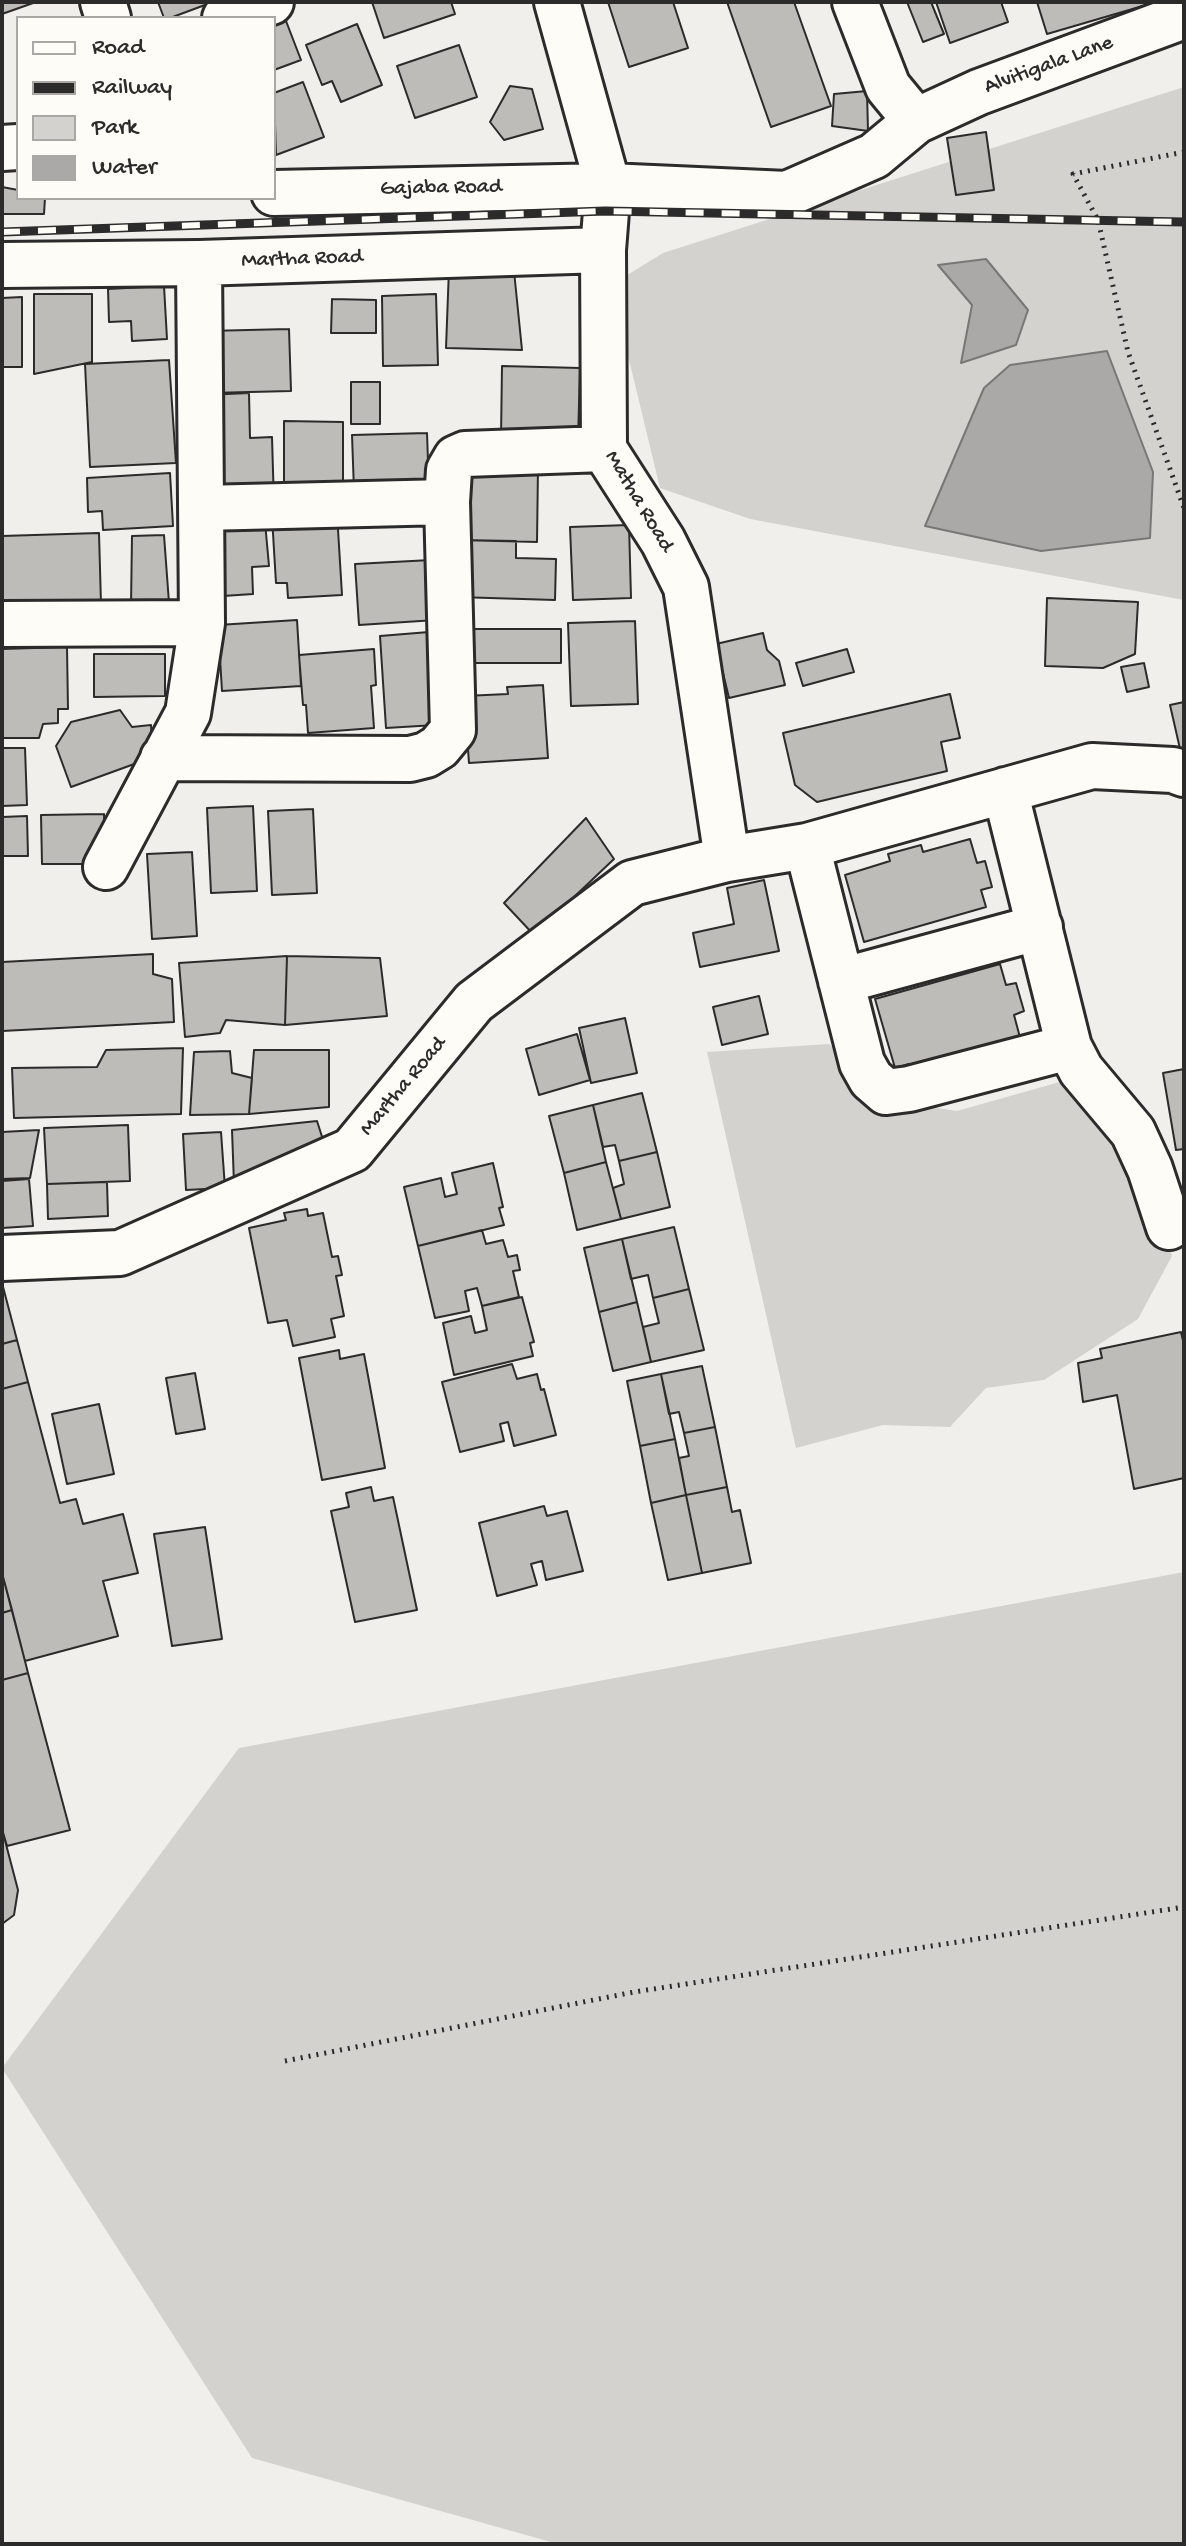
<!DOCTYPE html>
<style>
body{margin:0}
#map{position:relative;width:1186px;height:2546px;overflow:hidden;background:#f0efeb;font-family:"Gochi Hand",sans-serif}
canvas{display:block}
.frame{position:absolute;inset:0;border:4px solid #2b2b2b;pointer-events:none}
.legend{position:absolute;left:16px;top:16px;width:260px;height:184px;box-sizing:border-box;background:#fdfcf7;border:2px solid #a9a8a5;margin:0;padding:10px 14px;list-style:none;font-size:24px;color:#2b2b2b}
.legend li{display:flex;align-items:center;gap:16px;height:40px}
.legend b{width:40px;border:2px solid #a9a8a5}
</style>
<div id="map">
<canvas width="1186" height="2546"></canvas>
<div class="frame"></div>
<ul class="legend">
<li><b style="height:10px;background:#fdfcf7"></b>Road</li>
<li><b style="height:10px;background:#2b2b2b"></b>Railway</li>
<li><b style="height:22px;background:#d3d2cf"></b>Park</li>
<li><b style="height:22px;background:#aaa9a7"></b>Water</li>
</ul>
</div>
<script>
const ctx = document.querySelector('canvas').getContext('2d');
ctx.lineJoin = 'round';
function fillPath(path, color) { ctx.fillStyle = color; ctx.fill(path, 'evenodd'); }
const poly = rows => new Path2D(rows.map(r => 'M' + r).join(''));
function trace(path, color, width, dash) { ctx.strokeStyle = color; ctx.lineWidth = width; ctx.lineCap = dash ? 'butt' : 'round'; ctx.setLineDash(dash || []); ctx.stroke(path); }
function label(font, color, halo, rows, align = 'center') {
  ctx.font = font + ' "Gochi Hand",sans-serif'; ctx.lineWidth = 6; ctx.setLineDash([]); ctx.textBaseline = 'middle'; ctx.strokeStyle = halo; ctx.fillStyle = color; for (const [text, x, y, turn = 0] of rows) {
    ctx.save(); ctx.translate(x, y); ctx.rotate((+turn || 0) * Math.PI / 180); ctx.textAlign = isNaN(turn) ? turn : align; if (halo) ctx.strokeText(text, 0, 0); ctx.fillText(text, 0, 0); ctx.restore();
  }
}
fillPath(poly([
 [1184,87,1184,600,750,519,660,488,611,285,663,253],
 [829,1044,886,1100,957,1111,1081,1076,1137,1146,1172,1256,1138,1319,1044,1380,986,1388,950,1427,883,1425,796,1448,707,1052],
 [1184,1572,1184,2544,558,2544,252,2458,2,2068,239,1748]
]), '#d3d2cf');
const water = poly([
 [986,259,1028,310,1016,345,961,363,972,305,938,265,986,259],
 [1107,351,1153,472,1150,538,1041,551,925,526,984,388,1010,365,1107,351]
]);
fillPath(water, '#aaa9a7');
trace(water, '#777775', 2);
const building = poly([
 [2,2,36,2,2,14,2,2],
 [158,2,213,2,170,18,164,18,158,2],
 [372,2,451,2,455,14,384,38,372,2],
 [608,2,673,2,688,48,629,67,608,2],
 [727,2,794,2,831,106,771,127,727,2],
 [907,2,931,2,944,34,923,42,907,2],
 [936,2,1001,2,1008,22,950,43,936,2],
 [1037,2,1152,2,1153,3,1047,34,1037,2],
 [286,21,301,60,274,70,274,26,286,21],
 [357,24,382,85,341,102,332,81,322,85,306,45,357,24],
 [459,45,477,97,415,118,397,66,459,45],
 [303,82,324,137,276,155,274,93,303,82],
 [510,86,532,89,543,129,504,140,490,122,510,86],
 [867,91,868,131,832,126,834,94,867,91],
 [986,132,994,190,956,195,947,138,986,132],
 [2,187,18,190,18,198,45,198,44,214,2,214,2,187],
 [449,268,514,271,522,350,446,348,449,268],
 [164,286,167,339,132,341,131,321,109,322,108,289,164,286],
 [34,294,92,294,92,362,34,374,34,294],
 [436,294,438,365,383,366,382,296,436,294],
 [22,297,22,367,2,367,2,298,22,297],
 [332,299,376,300,376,333,331,333,332,299],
 [289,329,291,391,209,393,207,331,289,329],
 [169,360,176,463,90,467,85,364,169,360],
 [502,366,580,368,578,440,501,437,502,366],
 [351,382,380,382,380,424,351,424,351,382],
 [249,393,250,438,272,437,274,504,208,507,204,395,249,393],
 [284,421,343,422,343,494,284,493,284,421],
 [427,433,429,489,354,491,352,435,427,433],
 [459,466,538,468,537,542,458,540,459,466],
 [170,473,173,526,103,530,102,511,88,512,87,478,170,473],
 [337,513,342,595,288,598,287,583,276,583,272,517,337,513],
 [218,521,265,522,269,566,252,567,253,594,223,596,218,521],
 [629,525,631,598,573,600,570,527,629,525],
 [99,533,101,604,3,607,2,536,99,533],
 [164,535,169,603,131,605,132,536,164,535],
 [458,540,516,541,516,558,556,559,555,600,457,597,458,540],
 [431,560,436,620,359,625,355,564,431,560],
 [1047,598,1138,602,1135,654,1103,668,1045,666,1047,598],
 [297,620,301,686,222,691,218,625,297,620],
 [635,621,638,704,571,706,568,623,635,621],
 [470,629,561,629,561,663,471,663,470,629],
 [429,632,436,725,386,728,380,636,429,632],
 [763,633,767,650,779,661,785,685,729,698,716,644,763,633],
 [67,647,68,709,58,709,58,723,43,724,39,738,2,738,2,649,67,647],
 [374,649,376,685,371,686,374,728,308,733,306,705,303,705,299,655,374,649],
 [847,649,854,672,803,686,796,663,847,649],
 [94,654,165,654,165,696,94,697,94,654],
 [1144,663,1149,687,1127,692,1121,667,1144,663],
 [543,685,548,758,469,763,464,696,508,694,507,687,543,685],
 [950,694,960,738,941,742,947,771,817,802,795,785,783,733,950,694],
 [1184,702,1184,762,1183,762,1170,705,1184,702],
 [120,710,132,727,151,725,153,762,137,763,71,787,56,746,71,722,120,710],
 [2,748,25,748,27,805,2,806,2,748],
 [253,806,257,891,211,893,207,808,253,806],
 [313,809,317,893,272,895,268,811,313,809],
 [104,814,105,864,42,864,41,815,104,814],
 [27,816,28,856,2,856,2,817,27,816],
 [586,818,614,859,534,935,504,903,586,818],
 [970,839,977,863,985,861,992,887,981,890,986,907,864,942,845,875,890,861,888,854,921,845,923,852,970,839],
 [192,852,197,936,152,939,147,854,192,852],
 [764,880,779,951,700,967,693,933,734,924,727,888,764,880],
 [153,954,153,974,172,979,174,1022,2,1031,2,962,153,954],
 [287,956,380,958,387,1016,285,1025,287,956],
 [287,956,285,1025,226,1020,220,1033,185,1037,179,963,287,956],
 [1000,964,1006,985,1016,983,1024,1011,1014,1015,1022,1045,912,1075,909,1064,895,1068,875,999,1000,964],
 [759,996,768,1034,722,1045,713,1007,759,996],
 [625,1018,637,1073,591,1083,579,1028,625,1018],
 [577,1034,590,1080,539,1095,526,1049,577,1034],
 [183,1048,181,1114,14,1118,12,1068,97,1067,106,1050,183,1048],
 [254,1050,329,1050,329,1107,249,1114,254,1050],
 [230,1051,232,1073,252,1078,249,1114,190,1115,194,1052,230,1051],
 [1184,1069,1184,1149,1176,1150,1163,1073,1184,1069],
 [642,1093,657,1152,619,1161,615,1145,603,1147,593,1105,642,1093],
 [593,1105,606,1162,564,1173,549,1116,593,1105],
 [317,1121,325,1146,270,1161,255,1185,234,1184,232,1130,317,1121],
 [128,1125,130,1181,47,1184,44,1128,128,1125],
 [39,1130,30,1178,2,1179,2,1132,39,1130],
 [221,1132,225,1188,186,1190,183,1134,221,1132],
 [657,1152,670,1207,621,1219,613,1188,624,1184,619,1161,657,1152],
 [606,1162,621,1219,577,1230,564,1173,606,1162],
 [493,1163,503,1207,499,1208,504,1225,418,1246,404,1187,441,1178,445,1197,457,1194,452,1173,493,1163],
 [29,1179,33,1226,2,1228,2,1181,29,1179],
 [107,1182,108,1216,48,1219,47,1184,107,1182],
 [307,1209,308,1216,323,1213,332,1257,338,1256,342,1275,336,1276,344,1316,331,1319,335,1337,293,1346,287,1320,268,1323,249,1228,286,1220,284,1213,307,1209],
 [674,1227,689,1289,653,1298,648,1275,631,1279,622,1239,674,1227],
 [482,1230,486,1244,503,1240,508,1257,517,1255,520,1270,513,1271,519,1297,482,1306,477,1288,465,1291,469,1311,435,1318,418,1246,482,1230],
 [622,1239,637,1302,599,1312,584,1248,622,1239],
 [2,1283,17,1340,2,1344,2,1283],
 [689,1289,704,1350,651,1362,643,1327,659,1323,653,1298,689,1289],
 [522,1297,534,1342,530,1343,533,1356,454,1375,443,1323,471,1316,475,1333,487,1330,482,1306,522,1297],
 [637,1302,651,1362,613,1371,599,1312,637,1302],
 [1181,1332,1184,1345,1184,1478,1134,1489,1117,1395,1083,1402,1078,1363,1102,1358,1100,1349,1181,1332],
 [17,1340,28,1382,2,1389,2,1344,17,1340],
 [339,1350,340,1359,364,1354,385,1468,322,1480,299,1358,339,1350],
 [512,1364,517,1379,537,1374,541,1390,544,1389,556,1435,514,1446,508,1422,500,1424,504,1441,460,1452,442,1382,512,1364],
 [702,1366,715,1427,684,1433,679,1412,669,1414,661,1374,702,1366],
 [195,1373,205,1429,176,1434,166,1378,195,1373],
 [661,1374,675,1439,640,1446,627,1381,661,1374],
 [28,1382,60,1503,76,1499,83,1524,123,1514,138,1573,103,1581,118,1636,25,1661,2,1573,2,1389,28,1382],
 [99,1404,114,1474,67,1484,52,1414,99,1404],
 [715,1427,727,1487,686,1495,679,1458,689,1456,684,1433,715,1427],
 [675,1439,686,1495,651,1503,640,1446,675,1439],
 [371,1487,374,1501,393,1497,417,1610,355,1622,331,1511,349,1507,346,1493,371,1487],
 [727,1487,732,1512,740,1510,751,1563,702,1573,686,1495,727,1487],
 [686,1495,702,1573,668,1580,651,1503,686,1495],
 [544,1506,547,1516,567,1511,583,1571,546,1580,542,1561,531,1564,537,1585,497,1596,479,1523,544,1506],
 [205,1527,222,1639,172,1646,154,1534,205,1527],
 [2,1573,12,1610,2,1613,2,1573],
 [12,1610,28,1673,2,1680,2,1613,12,1610],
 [28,1673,70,1830,7,1846,2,1829,2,1680,28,1673],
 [2,1829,18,1890,14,1915,2,1924,2,1829]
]);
fillPath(building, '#bdbcb8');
trace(building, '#2b2b2b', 2);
const street = poly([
 [103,2,108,18],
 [557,2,608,186,603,250,604,449,663,541,686,587,727,859],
 [855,2,888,87,916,121],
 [225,18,271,2],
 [2,148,18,147],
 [274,193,608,186,787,194,874,156,916,121,979,92,1184,16],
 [2,265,199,263,603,250],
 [202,508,447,502],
 [2,624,202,623,199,263],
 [163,758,410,759,426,755,439,747,453,730,447,502,449,470,456,458,465,454,604,449],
 [1005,790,1069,1047,1081,1070,1133,1132,1150,1169,1169,1227],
 [807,846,862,1063,871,1079,886,1092,909,1089,1069,1047],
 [106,867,188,713,202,623],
 [841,981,1040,927],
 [2,1258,120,1253,352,1150,474,1002,632,883,727,859,807,846,1092,766,1173,770,1184,774]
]);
trace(street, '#2b2b2b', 50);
trace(poly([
 [1184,152,1073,174,1098,220,1128,352,1184,508],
 [285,2061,634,1992,1184,1907]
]), '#2b2b2b', 5, [2, 6]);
trace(street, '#fdfcf7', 44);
const rail = poly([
 [2,232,605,211,1184,222]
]);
trace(rail, '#2b2b2b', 9);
trace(rail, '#fdfcf7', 6, [18]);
label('22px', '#2b2b2b', '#fdfcf7', [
 ["Alvitigala Lane",1049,66,-20],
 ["Gajaba Road",441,189,-1],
 ["Martha Road",302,260,-2],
 ["Matha Road",638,502,59],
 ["Martha Road",404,1087,-50]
]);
</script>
